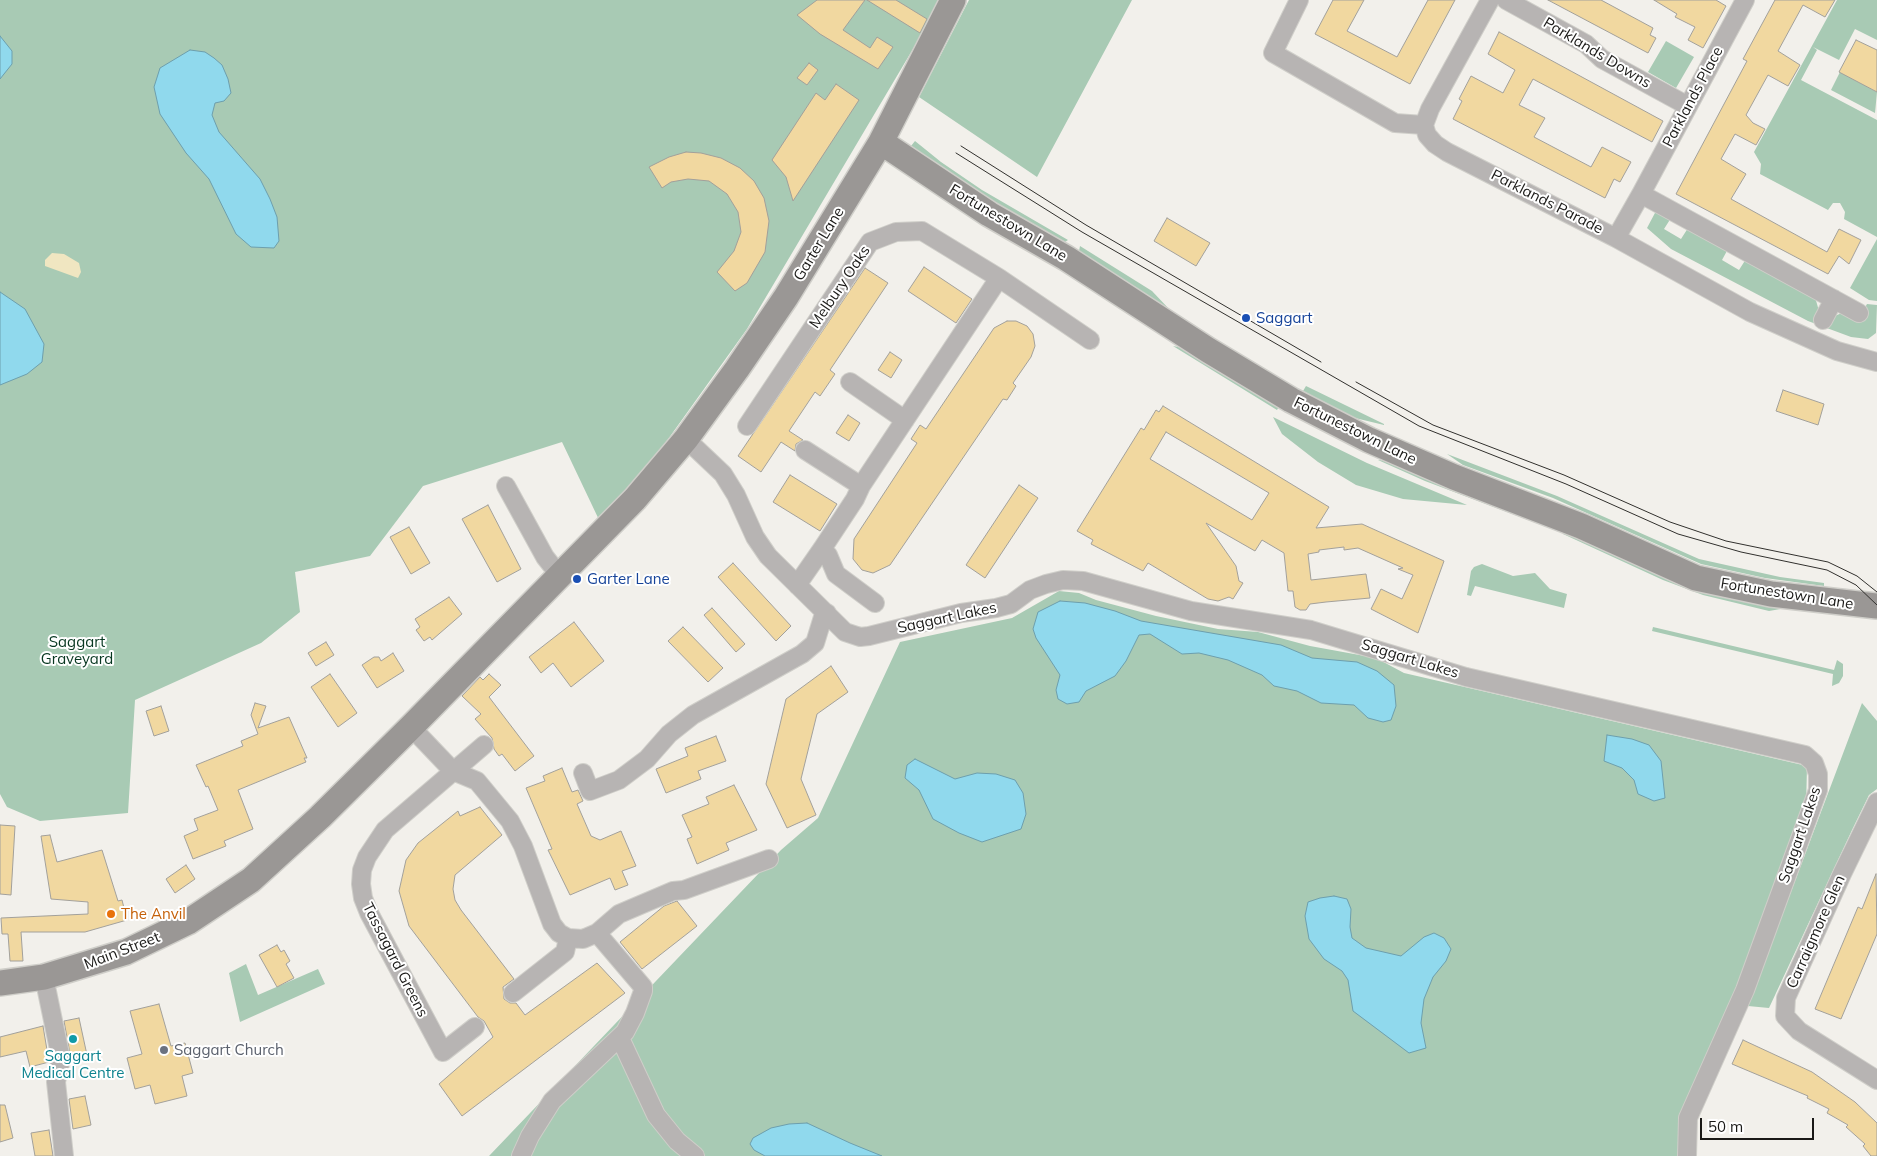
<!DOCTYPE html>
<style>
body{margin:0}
#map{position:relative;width:1877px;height:1156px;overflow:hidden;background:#f2f0eb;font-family:Mulish,sans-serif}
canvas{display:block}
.scale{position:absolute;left:1700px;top:1118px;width:114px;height:22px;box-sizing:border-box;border:2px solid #1a1917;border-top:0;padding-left:6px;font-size:15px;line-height:18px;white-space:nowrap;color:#1a1917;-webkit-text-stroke:4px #fff;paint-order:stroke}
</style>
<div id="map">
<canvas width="1877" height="1156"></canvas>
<div class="scale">50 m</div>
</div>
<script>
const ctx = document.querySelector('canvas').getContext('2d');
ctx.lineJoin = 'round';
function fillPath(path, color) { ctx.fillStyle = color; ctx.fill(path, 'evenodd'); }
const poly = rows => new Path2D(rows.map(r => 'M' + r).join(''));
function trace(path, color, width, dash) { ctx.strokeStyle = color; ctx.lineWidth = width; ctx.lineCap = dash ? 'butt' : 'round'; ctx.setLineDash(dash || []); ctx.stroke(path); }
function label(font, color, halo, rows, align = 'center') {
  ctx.font = font + ' Mulish,sans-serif'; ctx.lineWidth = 4; ctx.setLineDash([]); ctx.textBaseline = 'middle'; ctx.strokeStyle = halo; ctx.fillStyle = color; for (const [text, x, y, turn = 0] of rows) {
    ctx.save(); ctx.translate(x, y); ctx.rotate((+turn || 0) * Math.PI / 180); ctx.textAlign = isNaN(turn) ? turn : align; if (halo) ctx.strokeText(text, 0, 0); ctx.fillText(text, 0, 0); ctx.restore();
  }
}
fillPath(poly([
 [0,0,939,0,926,27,747,329,618,509,601,524,562,442,423,486,370,556,295,572,300,612,261,643,135,700,128,813,40,821,7,807,0,794],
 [969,0,1132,0,1037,177,919,97],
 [1837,0,1877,0,1877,40,1855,29,1839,60,1813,47,1817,50,1801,80,1877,120,1877,237,1844,219,1845,212,1840,203,1833,203,1828,210,1760,174,1761,164,1754,152],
 [1666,41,1694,57,1676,88,1648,72],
 [1840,72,1877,92,1875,113,1831,90],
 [915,141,941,162,982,190,1068,240,1065,242,993,202,911,146],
 [1656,211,1671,218,1664,229,1681,239,1688,228,1728,249,1722,260,1739,270,1746,259,1815,297,1819,311,1832,317,1842,313,1858,320,1867,304,1877,305,1876,333,1868,339,1851,337,1808,321,1671,249,1647,228],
 [1877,239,1877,301,1869,300,1850,288],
 [1080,246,1152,291,1170,310,1079,251],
 [1173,346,1188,349,1281,403,1277,410],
 [1306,386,1384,424,1384,425,1355,418,1333,407,1303,391],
 [1273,417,1367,463,1467,505,1403,499,1356,485,1318,462,1282,434],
 [1447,454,1557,496,1699,559,1780,577,1824,583,1824,586,1765,578,1701,564,1553,498,1463,465],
 [1378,460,1391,461,1539,524,1425,481],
 [1567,533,1786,608,1769,611,1703,595,1663,580,1563,534],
 [1482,564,1513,576,1535,573,1550,589,1567,594,1564,608,1475,586,1471,596,1467,595,1471,571,1474,567],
 [1059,591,1079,593,1096,600,1156,616,1218,629,1258,632,1310,646,1376,658,1404,673,1807,766,1806,808,1753,948,1685,1110,1680,1156,489,1156,781,850,818,818,900,642,1012,618],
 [1653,627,1834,670,1837,660,1843,664,1843,676,1839,683,1832,686,1833,674,1652,631],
 [1862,703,1877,721,1877,789,1869,795,1852,830,1769,1008,1748,1006],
 [246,964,258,995,318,969,325,984,240,1022,229,973]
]), '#a8cab4');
fillPath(poly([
 [52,253,64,254,79,263,81,272,78,278,45,266,45,260]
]), '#f0e6c1');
const water = poly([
 [0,36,12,51,12,64,0,79,0,36],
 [190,50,205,52,214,58,222,65,228,79,231,93,224,101,215,103,212,115,219,132,260,179,270,199,277,217,279,241,274,248,251,247,236,234,209,179,186,153,160,114,154,87,160,68,190,50],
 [0,292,25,309,44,344,42,362,27,374,0,385,0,292],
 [1060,601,1085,603,1115,611,1141,621,1281,645,1312,658,1357,662,1377,671,1394,685,1396,706,1391,720,1383,722,1368,718,1354,705,1321,703,1297,691,1274,686,1262,675,1228,660,1199,653,1182,654,1150,634,1139,635,1126,661,1115,676,1086,691,1079,702,1067,704,1058,699,1056,690,1060,675,1036,638,1033,629,1038,612,1060,601],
 [1607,735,1632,739,1649,745,1661,761,1665,798,1654,801,1638,794,1634,780,1622,768,1604,761,1607,735],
 [915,759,955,779,977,773,996,774,1015,780,1023,793,1026,814,1021,829,982,842,959,833,933,819,919,790,905,778,907,765,915,759],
 [1334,896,1347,899,1351,909,1350,927,1352,938,1366,948,1401,956,1424,937,1434,933,1444,938,1451,949,1446,961,1433,977,1424,999,1421,1023,1426,1048,1409,1053,1353,1011,1348,980,1342,971,1324,959,1309,939,1305,916,1308,902,1320,898,1334,896],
 [807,1123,850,1143,882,1156,765,1156,754,1150,750,1144,753,1138,771,1128,789,1124,807,1123]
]);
fillPath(water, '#90d9ed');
trace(water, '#6d9fad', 1);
const building = poly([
 [817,0,865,0,843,30,870,48,877,37,893,47,878,69,820,34,797,15,817,0],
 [867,0,896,0,927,19,920,33,867,0],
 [1333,0,1364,0,1347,31,1397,57,1428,0,1455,0,1410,84,1315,34,1333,0],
 [1548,0,1601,0,1653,28,1650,35,1656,38,1648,53,1548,0],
 [1654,0,1716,0,1726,6,1703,48,1688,40,1695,27,1675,17,1677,14,1654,0],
 [1775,0,1835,0,1825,17,1803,5,1778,51,1800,65,1788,86,1768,75,1746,115,1753,123,1765,129,1756,145,1735,134,1721,159,1746,174,1731,199,1827,252,1839,229,1861,240,1849,264,1839,256,1828,274,1676,194,1747,61,1743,59,1775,0],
 [1499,32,1663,121,1652,142,1533,79,1519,105,1545,118,1534,137,1591,167,1602,147,1631,162,1620,182,1614,179,1605,198,1453,119,1462,101,1459,99,1471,76,1503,93,1515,70,1488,54,1499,32],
 [1856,40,1877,50,1877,92,1839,72,1856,40],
 [809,63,818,70,807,85,797,78,809,63],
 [836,84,859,100,793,201,786,177,772,160,816,93,825,100,836,84],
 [686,152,701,153,721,158,740,168,754,181,764,198,769,221,765,252,747,283,735,291,717,272,734,251,741,232,738,212,727,194,709,181,688,179,671,182,662,188,649,167,669,157,686,152],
 [1167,218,1210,243,1196,266,1154,241,1167,218],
 [924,267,972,299,956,323,908,291,924,267],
 [865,268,888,283,830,370,835,374,820,396,815,392,789,431,803,440,796,444,795,451,781,442,761,472,738,456,865,268],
 [1007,321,1016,321,1027,326,1033,334,1035,346,1031,357,1013,383,1016,386,1007,400,1003,399,890,565,873,573,862,570,853,559,854,539,917,443,911,439,920,425,926,429,994,328,1007,321],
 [890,352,902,360,891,378,878,370,890,352],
 [1783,390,1824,404,1818,425,1776,411,1783,390],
 [1163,406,1329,507,1316,528,1362,524,1444,561,1418,633,1371,609,1381,589,1402,599,1413,575,1398,569,1403,568,1358,548,1344,550,1344,547,1319,550,1319,552,1308,554,1311,580,1366,574,1370,598,1326,602,1310,604,1306,610,1300,610,1295,607,1293,591,1288,591,1284,553,1262,540,1255,551,1206,523,1236,566,1239,581,1243,583,1233,599,1229,597,1218,601,1208,599,1148,563,1143,571,1091,544,1093,540,1077,531,1141,428,1144,430,1156,410,1159,412,1163,406],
 [1166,432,1269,493,1252,520,1150,459,1166,432],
 [848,415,860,423,849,441,836,433,848,415],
 [790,475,837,504,820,531,773,502,790,475],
 [1019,485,1038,498,985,578,966,565,1019,485],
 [488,505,521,569,497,582,462,519,488,505],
 [409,527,430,563,411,574,390,537,409,527],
 [733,563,791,626,776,641,718,577,733,563],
 [449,597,462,614,432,640,430,637,424,641,416,630,420,627,415,619,449,597],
 [712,608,745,644,736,652,704,615,712,608],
 [574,622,604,661,571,687,553,663,541,673,529,657,574,622],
 [683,627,723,668,708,682,668,641,683,627],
 [326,642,334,655,316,666,308,653,326,642],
 [393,653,404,671,377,688,362,665,374,657,379,657,381,661,393,653],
 [831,666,848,692,817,714,801,779,816,815,787,828,766,784,786,699,831,666],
 [330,674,357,713,338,727,311,687,330,674],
 [489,674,501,685,489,697,534,756,515,771,502,754,499,756,494,749,492,738,475,719,481,714,462,696,480,677,483,680,489,674],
 [255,703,266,706,258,728,289,717,307,758,304,758,306,762,238,790,253,829,224,841,226,846,193,859,184,836,198,830,194,819,218,810,208,786,206,787,196,765,243,746,241,741,258,734,251,715,255,703],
 [161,706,169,731,154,736,146,711,161,706],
 [716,736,726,761,698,771,701,779,666,793,656,769,688,756,685,748,716,736],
 [562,768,572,792,578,790,583,801,577,804,591,836,600,840,621,831,636,866,622,871,628,885,615,890,610,878,570,895,548,850,552,849,526,788,545,781,543,776,562,768],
 [734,785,757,830,726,843,729,850,697,864,687,839,692,837,682,815,709,804,706,797,734,785],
 [480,807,502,835,455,875,453,889,455,900,461,910,514,979,503,987,504,999,510,1003,516,1003,525,1015,597,963,625,993,462,1116,439,1084,493,1037,484,1021,478,1017,409,926,399,891,406,860,418,843,458,811,460,816,480,807],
 [0,825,15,826,11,895,0,894,0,825],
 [50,835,57,862,102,850,118,901,122,900,127,920,85,932,21,932,23,961,10,961,8,934,2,934,1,918,88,914,88,902,51,899,41,836,50,835],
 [186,865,195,879,175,893,166,879,186,865],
 [1876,874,1877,934,1841,1019,1815,1009,1858,907,1862,909,1876,874],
 [677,901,697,926,642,969,620,942,664,906,677,901],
 [277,945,281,952,284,950,290,961,286,964,294,978,277,987,259,955,277,945],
 [159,1004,171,1046,185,1043,193,1073,182,1076,187,1096,155,1104,150,1085,135,1089,127,1058,142,1054,130,1011,159,1004],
 [79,1018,87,1055,71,1059,64,1021,79,1018],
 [43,1026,49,1062,30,1067,26,1051,0,1057,0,1037,43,1026],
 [1743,1040,1812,1072,1855,1102,1877,1123,1877,1156,1871,1156,1863,1146,1865,1144,1846,1127,1848,1125,1827,1113,1829,1109,1807,1098,1808,1096,1732,1064,1743,1040],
 [85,1096,91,1125,73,1129,69,1099,85,1096],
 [0,1105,5,1105,13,1138,0,1142,0,1105],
 [49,1130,53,1156,35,1156,31,1133,49,1130]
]);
fillPath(building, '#f1d8a0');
trace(building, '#a2a09b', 1);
const street = poly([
 [1299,0,1273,53,1395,123,1424,125],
 [1506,0,1586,44,1602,59,1688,106],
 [1424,125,1427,135,1435,144,1447,152,1616,238,1750,312,1837,351,1877,362],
 [1424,125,1430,109,1490,0],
 [1641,194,1745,0],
 [1616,238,1641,194,1859,313],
 [1823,320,1834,299],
 [850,382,905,420],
 [747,426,870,242,896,232,922,231,999,278,1090,340],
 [686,439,723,474,736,495,755,537,768,556,845,632,860,637,869,636,961,613,996,608,1011,604,1030,590,1046,584,1063,580,1083,581,1191,611,1311,630,1466,677,1805,755,1814,763,1818,774,1818,790,1745,990,1688,1118,1687,1156],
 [805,450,861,486],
 [506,486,545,557,560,576],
 [822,549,828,555,836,574,875,603],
 [797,585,822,549,855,499,861,486,999,278],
 [411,727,453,771,477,781,510,821,523,846,552,924,559,933,568,938],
 [583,773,590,791,619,780,647,759,669,734,693,715,802,654,815,643,823,617,827,613],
 [1877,802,1842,874,1786,998,1785,1016,1799,1031,1877,1080],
 [44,977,61,1059,56,1082,64,1156],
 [513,993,565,952,568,938,583,939,597,933,619,914,673,891,684,890,769,859],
 [475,1027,443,1052,369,913,363,898,361,884,362,870,367,857,385,830,484,745],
 [620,1038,656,1115,677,1141,695,1156],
 [521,1156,530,1136,552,1101,625,1032,635,1013,643,991,643,987,597,933]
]);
const secondary = poly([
 [881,142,989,214,1066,258,1208,350,1291,400,1369,440,1454,477,1581,526,1696,578,1771,594,1877,606],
 [0,983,44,977,126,952,188,922,251,880,320,817,411,727,635,499,686,439,737,369,786,297,881,142,953,0]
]);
trace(street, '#cfcec9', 20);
trace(secondary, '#cfcec9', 28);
trace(street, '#b7b4b3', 18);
trace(secondary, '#9a9795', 25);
trace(poly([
 [961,146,1086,225,1321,362],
 [956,153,1082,232,1419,426,1566,484,1678,534,1741,552,1827,570,1856,585,1877,605],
 [1356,382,1433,425,1564,475,1670,522,1726,541,1828,562,1857,576,1877,592]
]), '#31302d', 1);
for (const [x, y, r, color] of [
 [1246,318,5,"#1a4fb4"],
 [577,579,5,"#1a4fb4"],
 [111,914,5,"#e8710a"],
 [73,1039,5,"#0f9aa8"],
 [164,1050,5,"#6b7280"]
]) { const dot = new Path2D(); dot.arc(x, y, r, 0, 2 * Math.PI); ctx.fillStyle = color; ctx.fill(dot); trace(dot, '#fff', 2); }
label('15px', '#1a1917', '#fff', [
 ["Parklands Downs",1597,53,31],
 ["Parklands Place",1693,97,-62],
 ["Parklands Parade",1547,202,27],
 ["Fortunestown Lane",1008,223,31],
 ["Garter Lane",819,244,-59],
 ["Melbury Oaks",840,287,-56],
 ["Fortunestown Lane",1355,431,26],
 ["Fortunestown Lane",1787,594,9],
 ["Saggart Lakes",947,618,-12],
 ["Saggart Lakes",1410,659,17],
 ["Saggart Lakes",1800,835,-71],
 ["Carraigmore Glen",1816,932,-66],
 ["Main Street",122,951,-21],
 ["Tassagard Greens",395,960,63]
]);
label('15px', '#164399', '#fff', [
 ["Saggart",1256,318],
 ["Garter Lane",587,579]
], 'left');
label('15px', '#073720', '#fff', [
 ["Saggart",77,642],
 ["Graveyard",77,659]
]);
label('15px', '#c56008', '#fff', [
 ["The Anvil",121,914]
], 'left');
label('15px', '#5b616d', '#fff', [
 ["Saggart Church",174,1050]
], 'left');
label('15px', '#0d838f', '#fff', [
 ["Saggart",73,1056],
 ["Medical Centre",73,1073]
]);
</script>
